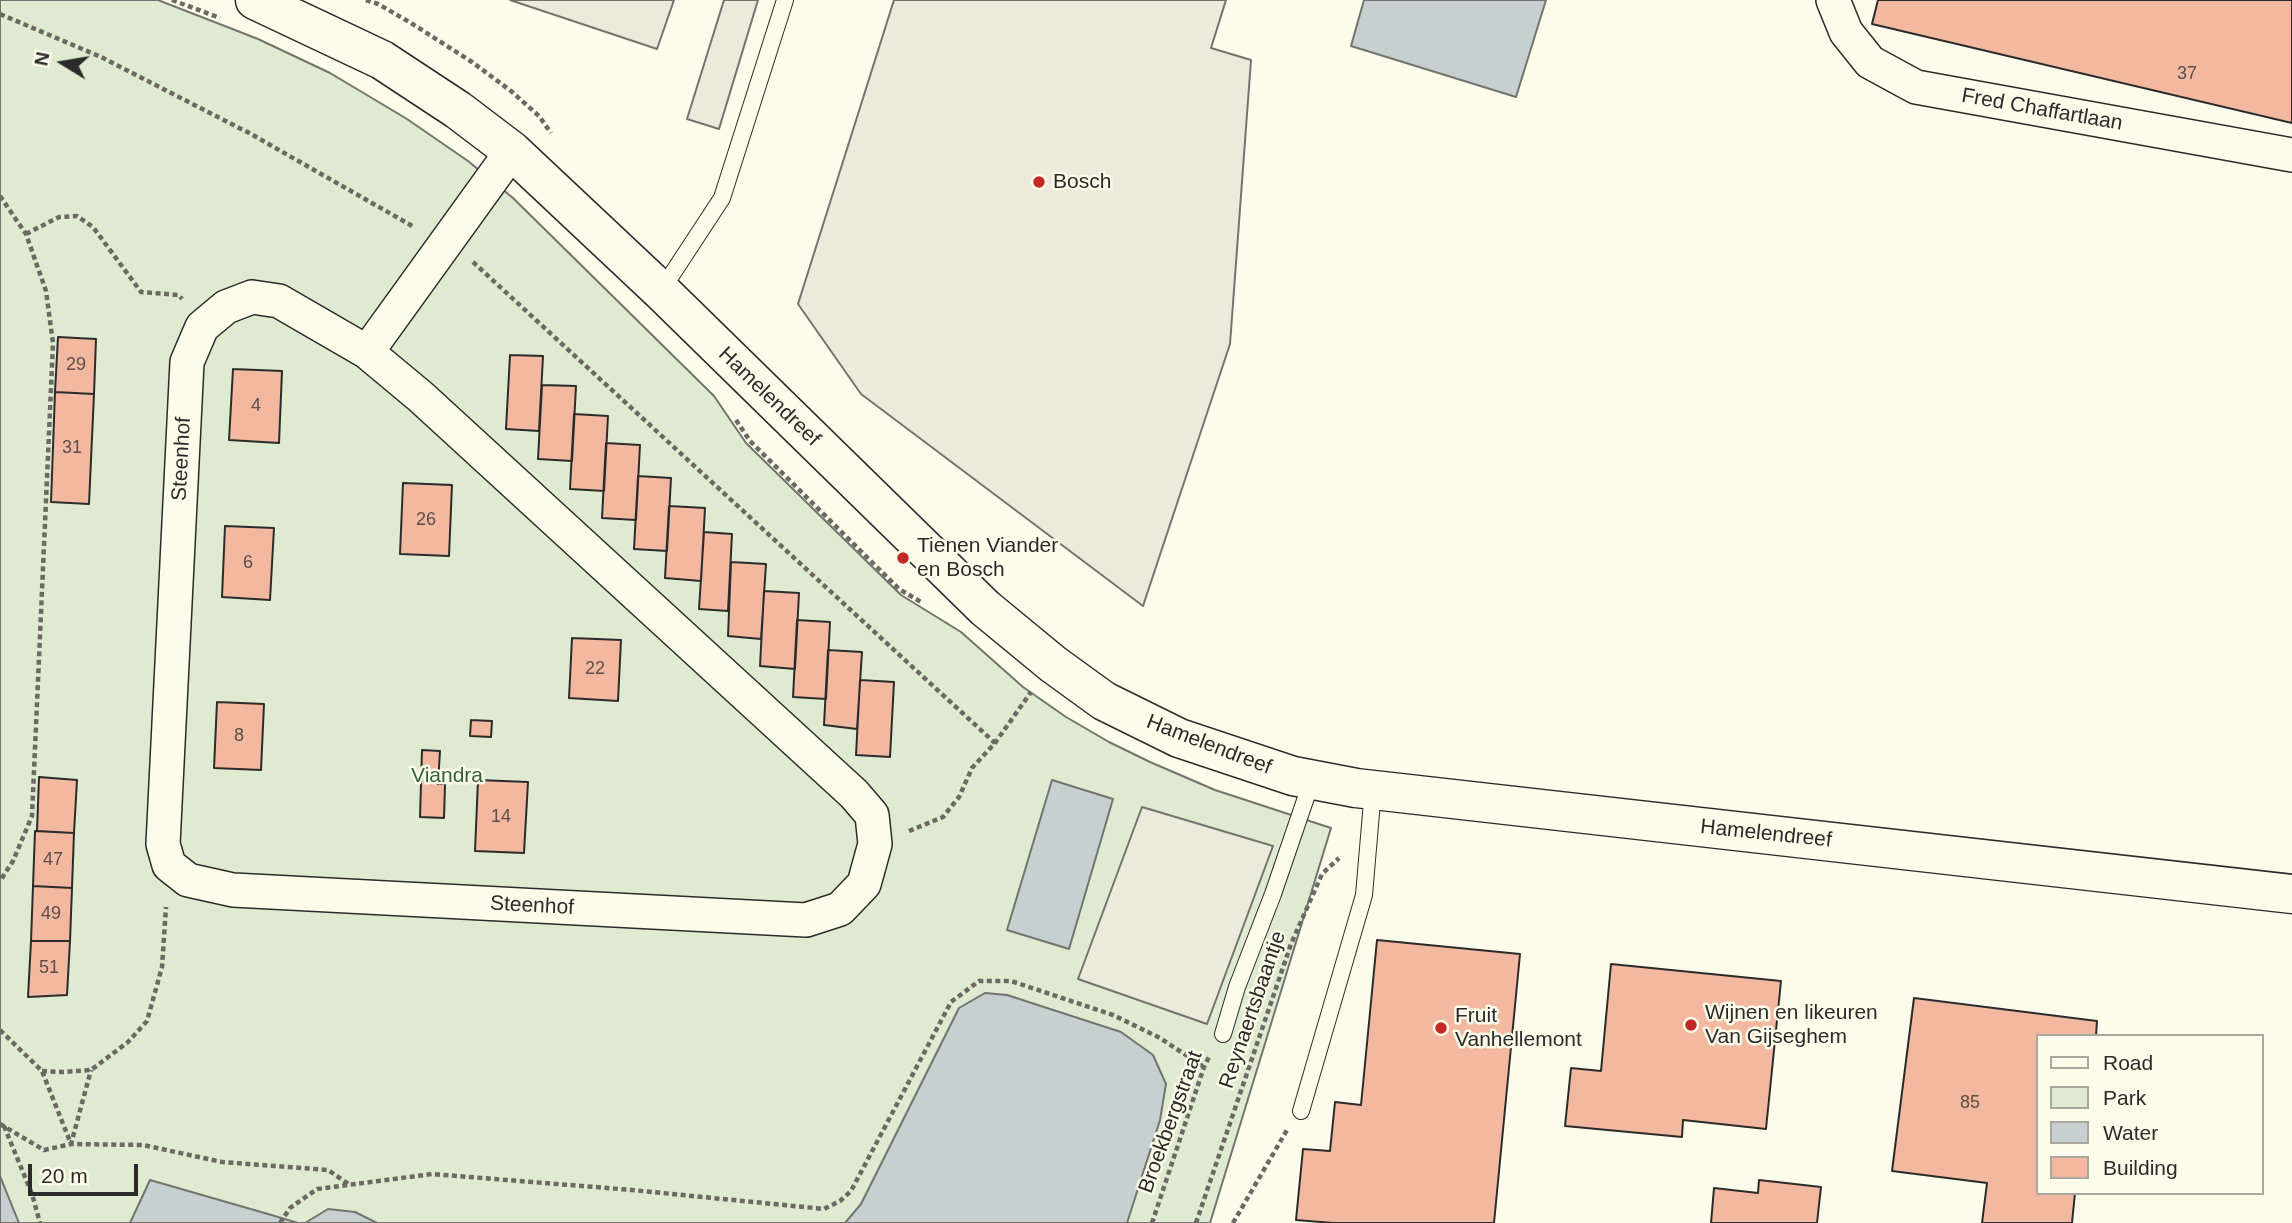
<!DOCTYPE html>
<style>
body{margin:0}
#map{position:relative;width:2292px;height:1223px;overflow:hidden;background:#fdfbea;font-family:Arial,sans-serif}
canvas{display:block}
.legend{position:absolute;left:2036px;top:1034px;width:228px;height:161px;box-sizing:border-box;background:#fdfbea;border:2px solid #a9a89e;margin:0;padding:9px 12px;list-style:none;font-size:21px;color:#2b2b2b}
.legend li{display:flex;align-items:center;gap:14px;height:35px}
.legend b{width:35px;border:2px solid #a9a89e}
.north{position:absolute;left:28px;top:28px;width:70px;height:70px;-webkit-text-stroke:5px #fdfbea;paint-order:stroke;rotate:281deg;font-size:19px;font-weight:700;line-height:28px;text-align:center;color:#2b2b2b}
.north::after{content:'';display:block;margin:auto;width:24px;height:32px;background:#2b2b2b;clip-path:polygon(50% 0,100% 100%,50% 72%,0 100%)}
.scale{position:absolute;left:28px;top:1164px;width:110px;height:32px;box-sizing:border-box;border:4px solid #2b2b2b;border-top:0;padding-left:9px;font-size:21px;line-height:24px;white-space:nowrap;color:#2b2b2b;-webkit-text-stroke:5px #fdfbea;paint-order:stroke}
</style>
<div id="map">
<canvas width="2292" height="1223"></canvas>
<ul class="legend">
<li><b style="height:9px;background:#fdfbea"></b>Road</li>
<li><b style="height:19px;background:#deebd1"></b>Park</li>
<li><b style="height:19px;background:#c7d0d0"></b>Water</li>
<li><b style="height:19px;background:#f2b8a0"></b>Building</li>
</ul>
<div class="north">N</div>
<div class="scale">20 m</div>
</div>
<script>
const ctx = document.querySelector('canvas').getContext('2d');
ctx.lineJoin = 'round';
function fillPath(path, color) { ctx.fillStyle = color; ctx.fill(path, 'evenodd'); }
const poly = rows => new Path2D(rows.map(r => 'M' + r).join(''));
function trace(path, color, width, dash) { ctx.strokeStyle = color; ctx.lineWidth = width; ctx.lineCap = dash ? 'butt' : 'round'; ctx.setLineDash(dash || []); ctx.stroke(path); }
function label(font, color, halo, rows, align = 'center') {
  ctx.font = font + ' Arial,sans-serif'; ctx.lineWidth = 5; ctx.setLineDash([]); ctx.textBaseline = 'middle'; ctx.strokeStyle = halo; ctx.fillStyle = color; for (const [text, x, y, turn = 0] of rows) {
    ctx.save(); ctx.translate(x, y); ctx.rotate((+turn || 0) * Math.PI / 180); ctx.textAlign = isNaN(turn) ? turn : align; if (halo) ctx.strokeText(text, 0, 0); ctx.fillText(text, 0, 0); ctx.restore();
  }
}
const green = poly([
 [0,0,158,0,258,39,330,73,407,119,468,161,513,198,714,396,746,443,901,595,961,632,1023,687,1066,717,1109,742,1150,762,1215,790,1331,828,1210,1223,0,1223,0,0]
]);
fillPath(green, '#deebd1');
trace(green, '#74746e', 2);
const parking = poly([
 [510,0,674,0,657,49,510,0],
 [724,0,758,0,719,129,687,119,724,0],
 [894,0,1226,0,1211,48,1251,60,1230,344,1143,606,861,394,798,304,894,0],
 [1142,807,1273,846,1207,1024,1078,979,1142,807]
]);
fillPath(parking, '#eceadb');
trace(parking, '#74746e', 2);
const water = poly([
 [1364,0,1546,0,1516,97,1351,46,1364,0],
 [1052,780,1113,799,1069,949,1007,930,1052,780],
 [985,993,1007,995,1121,1032,1153,1055,1166,1084,1160,1120,1127,1223,845,1223,861,1204,959,1008,985,993],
 [0,1176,19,1223,0,1223,0,1176],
 [150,1180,268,1214,298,1223,130,1223,150,1180],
 [328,1209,355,1212,377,1223,305,1223,328,1209]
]);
fillPath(water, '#c7d0d0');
trace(water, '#74746e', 2);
const building = poly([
 [1878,0,2292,0,2292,123,1872,24,1878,0],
 [58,337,96,339,94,394,55,392,58,337],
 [510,355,543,356,539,431,506,429,510,355],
 [233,369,282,371,279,443,229,440,233,369],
 [542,385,576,386,572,461,538,459,542,385],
 [55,392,94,394,89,504,51,502,55,392],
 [574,414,608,416,604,491,570,489,574,414],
 [606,443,640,445,636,520,602,518,606,443],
 [638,476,671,478,667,551,634,549,638,476],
 [403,483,452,485,449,556,400,554,403,483],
 [669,506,705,508,701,581,665,578,669,506],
 [225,526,274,528,270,600,222,597,225,526],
 [704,532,732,534,728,611,699,609,704,532],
 [731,562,766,564,761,639,728,636,731,562],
 [764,591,799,593,795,669,760,666,764,591],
 [797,620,830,622,826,699,793,697,797,620],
 [572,638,621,640,618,701,569,698,572,638],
 [828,650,862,652,857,729,824,725,828,650],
 [860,680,894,682,890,757,856,755,860,680],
 [217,702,264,704,261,770,214,768,217,702],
 [471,720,492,721,491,737,470,736,471,720],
 [422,750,440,751,438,784,445,784,444,818,420,817,422,750],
 [39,777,77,780,74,833,37,831,39,777],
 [478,780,528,782,524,853,475,851,478,780],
 [35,831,74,833,72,888,33,886,35,831],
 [33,886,72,888,70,941,31,941,33,886],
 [1377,940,1520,954,1494,1223,1333,1223,1296,1220,1303,1149,1330,1151,1335,1102,1361,1105,1377,940],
 [31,941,70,941,67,995,28,997,31,941],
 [1611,964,1781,981,1766,1129,1683,1120,1682,1137,1565,1126,1571,1068,1601,1071,1611,964],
 [1914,998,2097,1021,2096,1036,2038,1036,2038,1193,2075,1193,2072,1223,1982,1223,1987,1183,1892,1171,1914,998],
 [1759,1180,1821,1187,1817,1223,1711,1223,1714,1188,1758,1193,1759,1180]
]);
fillPath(building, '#f2b8a0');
trace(building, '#2b2b2b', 2);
const lane = poly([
 [661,291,722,198,785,0],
 [1223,1034,1237,987,1273,894,1312,780],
 [1301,1111,1364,895,1373,790]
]);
const street = poly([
 [1833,0,1846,32,1870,62,1916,87,2292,155],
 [252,297,279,301,367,352,421,397,854,794,872,815,875,844,864,884,840,909,806,920,233,890,188,880,169,865,163,844,187,362,202,327,226,307,252,297],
 [367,352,512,151]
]);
const secondary = poly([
 [255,0,382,60,458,110,512,151,661,291,985,608,1053,664,1104,701,1179,738,1293,776,1356,788,2292,894]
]);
trace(lane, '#2b2b2b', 18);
trace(street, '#2b2b2b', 36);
trace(secondary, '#2b2b2b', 41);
trace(poly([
 [172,0,220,18],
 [366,0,378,4,411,23,472,62,511,91,539,116,551,133],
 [0,14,101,57,251,134,414,227],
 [0,196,26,234,46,291,53,343,32,816,13,861,0,881],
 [26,234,59,217,77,216,93,227,141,292,179,295,182,299],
 [473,262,995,743],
 [736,420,750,441,899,589,921,602],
 [909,831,943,817,959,797,972,768,995,743,1031,692],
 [0,1030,42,1071,71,1144,91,1070],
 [42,1071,63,1072,91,1070,128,1042,147,1021,162,967,166,907],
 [0,1124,44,1150,71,1144,143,1145,222,1162,328,1170,350,1185],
 [4,1126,32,1194,40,1223],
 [280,1223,290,1208,317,1189,432,1174,632,1190,824,1209,840,1201,851,1191,951,1002,979,981,1011,981,1113,1015,1160,1038,1204,1067],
 [1152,1223,1204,1067,1210,1055],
 [1196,1223,1291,944,1322,874,1339,858],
 [1233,1223,1287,1130]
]), '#6a6964', 4.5, [5, 3.5]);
trace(lane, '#fdfbea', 16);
trace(street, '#fdfbea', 33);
trace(secondary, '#fdfbea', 38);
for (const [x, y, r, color] of [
 [1039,182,7,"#c62828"],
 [903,558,7,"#c62828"],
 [1691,1025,7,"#c62828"],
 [1441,1028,7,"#c62828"]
]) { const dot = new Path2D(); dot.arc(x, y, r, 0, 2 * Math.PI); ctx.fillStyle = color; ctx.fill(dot); trace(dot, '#fdfbea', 2.5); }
label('18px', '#5d4e48', null, [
 ["37",2187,74],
 ["29",76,365],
 ["4",256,406],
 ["31",72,448],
 ["26",426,520],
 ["6",248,563],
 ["22",595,669],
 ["8",239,736],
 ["14",501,817],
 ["47",53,860],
 ["49",51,914],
 ["51",49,968],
 ["85",1970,1103]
]);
label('21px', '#2b2b2b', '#fdfbea', [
 ["Fred Chaffartlaan",2042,110,10],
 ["Hamelendreef",769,397,44],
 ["Steenhof",182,459,-87],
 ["Hamelendreef",1209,745,21],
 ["Hamelendreef",1766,834,6],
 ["Steenhof",532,906,3],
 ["Reynaertsbaantje",1253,1010,-71],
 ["Broekbergstraat",1171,1122,-70]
]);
label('21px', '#2b2b2b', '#fdfbea', [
 ["Bosch",1053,182],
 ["Tienen Viander",917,546],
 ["en Bosch",917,570],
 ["Wijnen en likeuren",1705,1013],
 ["Van Gijseghem",1705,1037],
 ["Fruit",1455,1016],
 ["Vanhellemont",1455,1040]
], 'left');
label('21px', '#34623c', '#fdfbea', [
 ["Viandra",447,776]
]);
</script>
